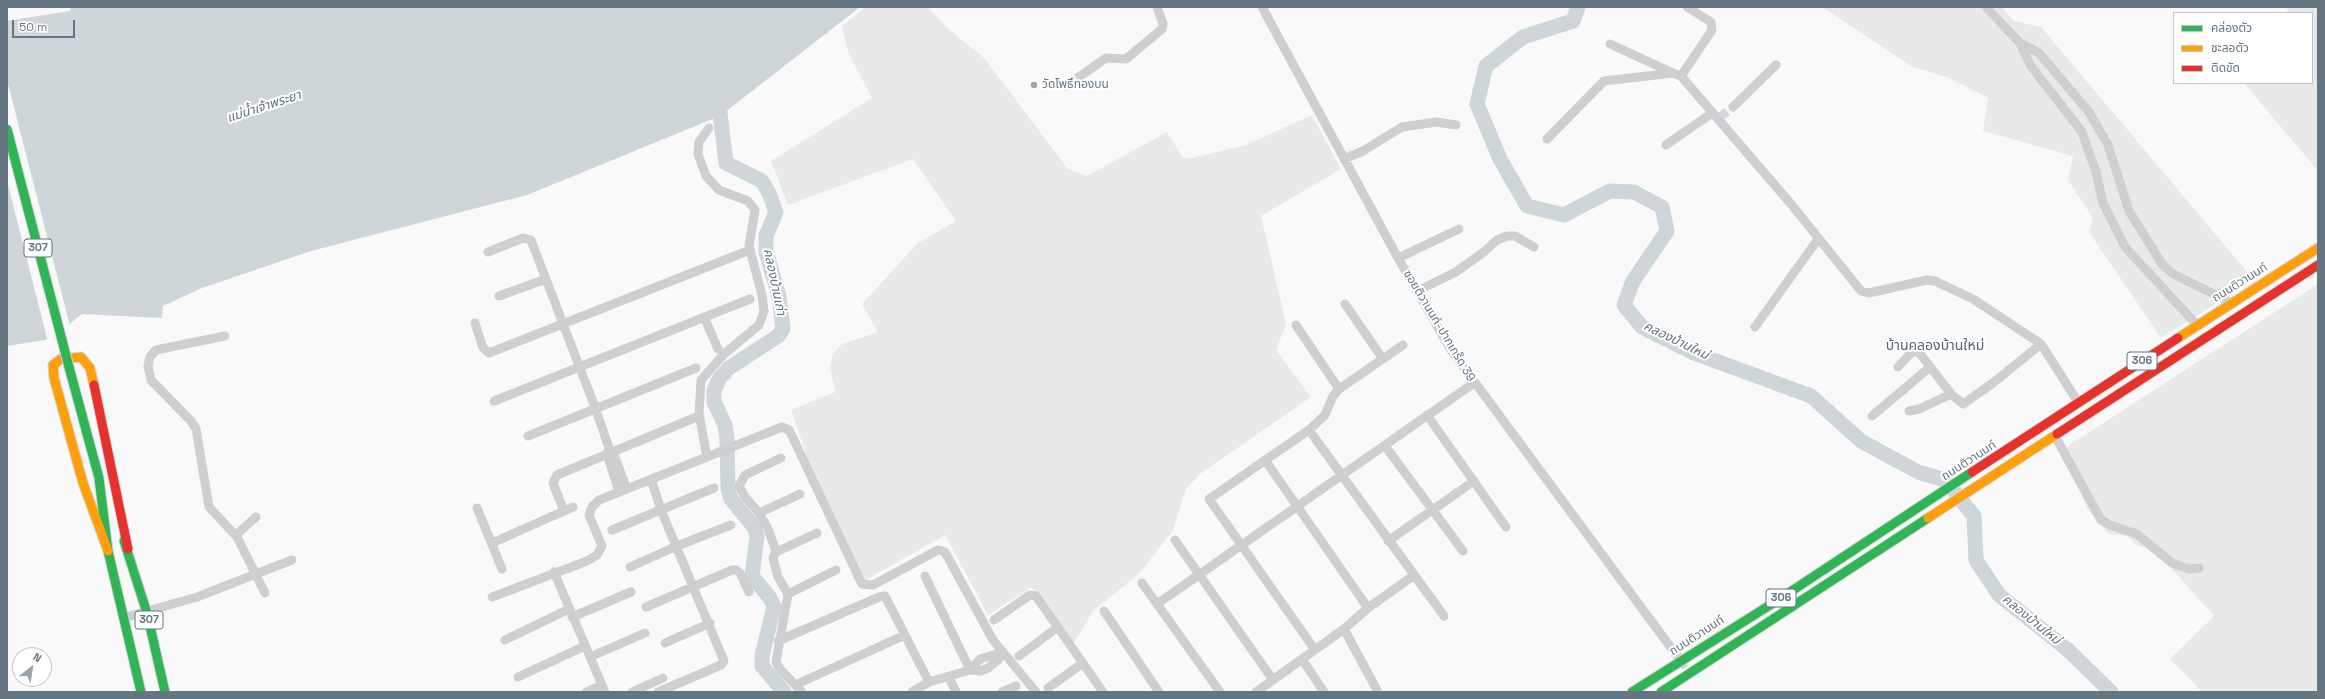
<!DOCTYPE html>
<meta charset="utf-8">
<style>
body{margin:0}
#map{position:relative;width:2325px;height:699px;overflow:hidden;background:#f9f9f9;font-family:"Space Grotesk","Noto Sans Thai",sans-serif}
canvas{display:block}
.frame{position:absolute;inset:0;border:8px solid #657683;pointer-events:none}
.legend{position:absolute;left:2173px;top:12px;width:140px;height:72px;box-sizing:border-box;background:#fff;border:1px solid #c1c8cd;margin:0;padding:5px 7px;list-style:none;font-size:12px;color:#657683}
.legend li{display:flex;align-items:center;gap:8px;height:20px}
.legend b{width:20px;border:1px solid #c1c8cd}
.north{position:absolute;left:12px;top:647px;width:40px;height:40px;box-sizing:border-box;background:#fff;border:1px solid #c1c8cd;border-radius:50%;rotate:30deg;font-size:11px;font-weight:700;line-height:16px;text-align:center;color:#657683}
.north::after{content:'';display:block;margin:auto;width:14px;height:18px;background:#99a4ac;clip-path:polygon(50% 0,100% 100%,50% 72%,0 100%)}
.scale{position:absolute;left:12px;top:20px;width:63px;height:18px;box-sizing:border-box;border:2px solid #657683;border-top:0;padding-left:5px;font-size:12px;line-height:14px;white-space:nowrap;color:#657683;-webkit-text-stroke:3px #fff;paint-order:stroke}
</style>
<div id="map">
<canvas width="2325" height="699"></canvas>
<div class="frame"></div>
<ul class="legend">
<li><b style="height:5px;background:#30b455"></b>คล่องตัว</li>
<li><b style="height:5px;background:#ff9f0a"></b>ชะลอตัว</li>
<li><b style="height:5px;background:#e5322d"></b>ติดขัด</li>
</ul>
<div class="north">N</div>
<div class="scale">50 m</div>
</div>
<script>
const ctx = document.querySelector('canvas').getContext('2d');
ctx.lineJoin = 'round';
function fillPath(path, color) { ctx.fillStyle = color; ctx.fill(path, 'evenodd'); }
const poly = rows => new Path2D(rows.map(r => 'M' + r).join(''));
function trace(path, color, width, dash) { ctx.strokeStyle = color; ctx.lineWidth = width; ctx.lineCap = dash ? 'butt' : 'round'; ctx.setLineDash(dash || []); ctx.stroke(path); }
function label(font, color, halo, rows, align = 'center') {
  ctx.font = font + ' "Space Grotesk","Noto Sans Thai",sans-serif'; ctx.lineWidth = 4; ctx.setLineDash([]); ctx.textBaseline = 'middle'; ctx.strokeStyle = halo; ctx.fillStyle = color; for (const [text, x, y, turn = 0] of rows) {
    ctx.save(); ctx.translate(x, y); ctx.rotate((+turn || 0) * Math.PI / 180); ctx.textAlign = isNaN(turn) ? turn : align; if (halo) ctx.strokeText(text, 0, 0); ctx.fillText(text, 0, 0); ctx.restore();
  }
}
fillPath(poly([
 [866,7,928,7,946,27,984,58,1068,169,1087,176,1167,132,1183,158,1192,158,1246,145,1312,115,1341,169,1261,216,1286,324,1276,350,1311,397,1200,474,1186,489,1173,530,1140,573,1093,611,1074,643,1032,587,988,615,945,535,864,581,813,474,791,410,835,392,830,366,833,354,842,344,878,332,862,304,918,243,956,221,913,159,788,205,771,161,872,98,848,52,842,26],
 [1822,7,2002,7,2014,21,2041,27,2254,280,2161,338,2089,232,2093,218,2068,180,2073,156,1983,131,1988,98,1949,78,1913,67],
 [2286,7,2318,7,2318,171,2244,83,2312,83,2312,13,2289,13],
 [2318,284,2318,692,2202,692,2170,659,2214,616,2157,552,2137,545,2127,536,2109,534,2088,510,2063,449]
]), '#e8e9e9');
fillPath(poly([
 [71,7,860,7,720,116,527,195,311,251,202,288,163,306,162,318,82,314,51,339,7,346,7,21,70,11]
]), '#ced6d9');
fillPath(poly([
 [7,80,70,326,48,342,7,181]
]), '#f9f9f9');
trace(poly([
 [1578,7,1573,21,1523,37,1486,66,1477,104,1500,159,1527,206,1564,215,1610,191,1634,192,1662,207,1667,231,1633,281,1624,305,1642,327,1694,353,1811,396,1861,441,1918,472,1945,480,1974,516,1976,560,1999,595,2068,650,2111,692],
 [718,96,726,163,762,181,769,193,776,212,766,236,766,252,779,296,783,329,778,336,729,368,719,379,714,391,714,402,725,425,727,439,728,489,731,499,754,527,757,536,752,576,770,598,774,606,762,656,762,666,784,692]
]), '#ced6d9', 15);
trace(poly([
 [1720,117,1733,107]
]), '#d4d8dc', 9, [9, 4.5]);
const fast = poly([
 [69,367,99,478,108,551,141,692],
 [124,541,147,613,165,692],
 [1632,692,1778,600,1972,472],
 [1661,692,1928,518]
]);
const slow = poly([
 [2178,338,2318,248],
 [94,385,90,368,81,357,61,359,53,365,54,378,83,483,108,551],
 [1928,518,2057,434]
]);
const jam = poly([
 [94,385,128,549],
 [2057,434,2318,265],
 [1972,472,2178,338]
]);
trace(fast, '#d5d6d7', 11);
trace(slow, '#d5d6d7', 11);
trace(jam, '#d5d6d7', 11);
trace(poly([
 [1262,7,1398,258,1451,350,1683,664],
 [1687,7,1711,22,1712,30,1681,76,1791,204,1861,291,1869,293,1927,280,1935,281,1973,299,2041,344,2078,402],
 [1986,7,2020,43,2039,53,2089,112,2108,145,2129,211,2162,264,2173,274,2232,303],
 [2020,43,2030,65,2082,132,2096,172,2103,203,2125,247,2197,325],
 [1610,44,1671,72],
 [1066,86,1106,58,1126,59,1162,29,1163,24,1157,7],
 [1733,107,1776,65],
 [1547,139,1604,81,1673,73,1681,76],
 [1666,145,1712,113],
 [1344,159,1363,151,1402,127,1437,122,1456,125],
 [488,252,523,238,531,240,596,410,609,448,607,454,619,492],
 [1398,258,1459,229],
 [1417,291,1456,272,1485,251,1497,240,1507,236,1515,236,1534,247],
 [499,296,546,279],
 [1345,304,1383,359],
 [704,317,718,349],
 [475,323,483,348,489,353,750,250],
 [1296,325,1339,389],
 [1755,327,1818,239],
 [225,336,156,350,150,357,148,366,151,380,191,421,196,429,209,507,237,537,265,593],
 [1898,367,1911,353,1918,351,1951,394],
 [494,401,750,299],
 [1909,411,1919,409,1951,394,1963,404,1993,383,2041,344],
 [1427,415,1506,527],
 [1872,416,1930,367],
 [1309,430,1444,616],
 [528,436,696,368],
 [2055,436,2101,520,2110,525,2137,534,2172,563,2189,569,2199,568],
 [1385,446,1463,551],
 [610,449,613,452,627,489],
 [707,457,699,414,701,380,724,354,759,325,764,311,762,295,749,246,755,210,748,201,719,190,706,176,698,154,699,142,709,128],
 [781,458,745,475,739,486,745,497,759,513,769,531,776,552,773,558,778,577,788,594,776,662,780,669,802,692],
 [1265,460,1368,608],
 [651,479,661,510,724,661,721,665,658,692],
 [477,508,502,569],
 [564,511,553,483,557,475,699,416],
 [759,513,800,494],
 [612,530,714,488],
 [236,535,256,517],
 [1175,540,1273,680],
 [1388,541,1474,481],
 [492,543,573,507],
 [776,552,817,533],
 [630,567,677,546,731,525],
 [554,572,605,692],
 [925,576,970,670],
 [1142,583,1220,692],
 [788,594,836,570],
 [492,597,587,561,597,555,602,546,589,515,592,507,599,500,782,427,789,430,792,436,862,584,873,585,938,550,945,552,993,640,1036,692],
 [1157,604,1474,383],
 [646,607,732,570,736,570,740,573,749,592],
 [1104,611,1159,692],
 [572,617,631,592],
 [123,618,197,597,292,560],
 [994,620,1030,595,1036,596,1103,692],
 [1344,629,1378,692],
 [505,640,569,609],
 [778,641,879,597,885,596,929,682],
 [665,643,710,623],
 [1315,650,1209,499,1309,430,1325,415,1333,396,1339,389,1403,345],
 [1019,656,1058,627],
 [590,657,645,633],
 [1302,659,1324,692],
 [970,670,980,659,1003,652],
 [518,677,585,646],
 [949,677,956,692],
 [795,685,905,635],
 [1048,688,1083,663],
 [586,692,602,685],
 [632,692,663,678],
 [912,692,929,682,970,670,980,671,988,668,998,660,1003,652],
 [1002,692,1016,686],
 [1256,692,1344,629,1368,608,1413,576]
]), '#cecfd0', 9);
trace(fast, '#30b455', 9);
trace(slow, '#ff9f0a', 9);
trace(jam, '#e5322d', 9);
const fastBridge = poly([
 [7,129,69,367]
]);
trace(fastBridge, '#d5d6d7', 11, []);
trace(fastBridge, '#30b455', 9);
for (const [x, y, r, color] of [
 [1034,85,4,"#99a4ac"]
]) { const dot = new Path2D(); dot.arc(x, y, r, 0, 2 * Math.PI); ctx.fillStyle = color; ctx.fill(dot); trace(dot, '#fff', 1.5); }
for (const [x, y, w] of [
 [38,248,28],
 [2142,361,30],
 [1781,598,30],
 [149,620,28]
]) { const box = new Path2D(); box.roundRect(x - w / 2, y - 9, w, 18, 3); ctx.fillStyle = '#fff'; ctx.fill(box); trace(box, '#657683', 1); }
label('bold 11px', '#657683', null, [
 ["307",38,248],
 ["306",2142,361],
 ["306",1781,598],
 ["307",149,620]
]);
label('12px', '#657683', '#fff', [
 ["วัดโพธิ์ทองบน",1042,85]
], 'left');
label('12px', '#657683', '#fff', [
 ["ถนนติวานนท์",2240,283,-32],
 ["ซอยติวานนท์-ปากเกร็ด 39",1439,326,59],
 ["ถนนติวานนท์",1969,461,-33],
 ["ถนนติวานนท์",1697,636,-33]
]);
label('italic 13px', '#60757c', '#fff', [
 ["แม่น้ำเจ้าพระยา",264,107,-18],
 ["คลองบ้านเก่า",774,282,78],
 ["คลองบ้านใหม่",1676,341,26],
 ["คลองบ้านใหม่",2031,620,39]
]);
label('14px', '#57646e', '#fff', [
 ["บ้านคลองบ้านใหม่",1935,346]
]);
</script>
